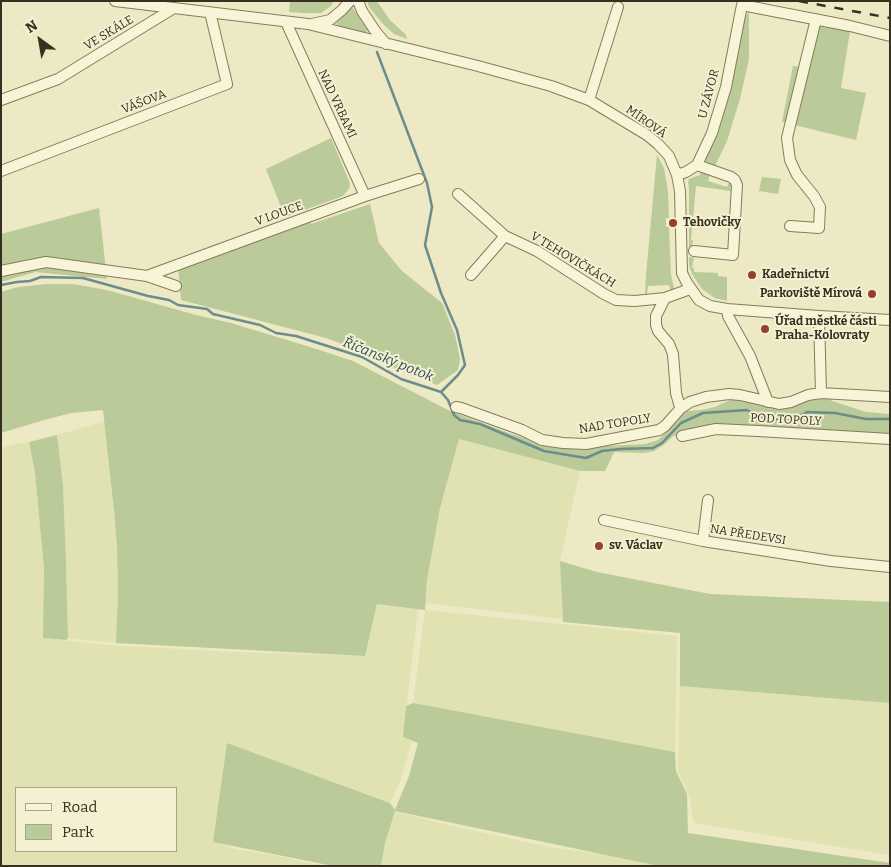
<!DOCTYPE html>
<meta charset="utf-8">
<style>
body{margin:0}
#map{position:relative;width:891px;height:867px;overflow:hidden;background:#ece9c4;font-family:Bitter,serif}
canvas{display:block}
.frame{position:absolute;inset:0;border:2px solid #372f1f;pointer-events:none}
.legend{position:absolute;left:15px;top:787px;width:162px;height:65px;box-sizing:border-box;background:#f4f1d3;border:1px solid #a8a38b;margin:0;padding:6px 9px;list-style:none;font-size:15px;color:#372f1f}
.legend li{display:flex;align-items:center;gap:10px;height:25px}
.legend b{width:25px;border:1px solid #a8a38b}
.north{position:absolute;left:15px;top:15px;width:50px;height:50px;-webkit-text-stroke:4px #f4f1d3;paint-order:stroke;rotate:328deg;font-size:14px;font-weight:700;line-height:20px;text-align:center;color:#372f1f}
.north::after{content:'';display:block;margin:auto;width:18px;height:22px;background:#372f1f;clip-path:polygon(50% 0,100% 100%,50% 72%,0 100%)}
</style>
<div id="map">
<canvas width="891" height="867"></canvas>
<div class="frame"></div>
<ul class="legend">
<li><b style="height:6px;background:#f7f4d7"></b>Road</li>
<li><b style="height:14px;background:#baca98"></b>Park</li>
</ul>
<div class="north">N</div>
</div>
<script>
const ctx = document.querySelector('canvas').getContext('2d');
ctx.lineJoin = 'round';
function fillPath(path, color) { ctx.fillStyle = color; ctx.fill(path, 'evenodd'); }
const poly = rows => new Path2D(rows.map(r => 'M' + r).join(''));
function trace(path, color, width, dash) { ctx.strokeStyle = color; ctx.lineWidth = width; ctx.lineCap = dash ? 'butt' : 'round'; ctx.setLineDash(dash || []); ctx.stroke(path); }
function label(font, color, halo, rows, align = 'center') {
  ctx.font = font + ' Bitter,serif'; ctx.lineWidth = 4; ctx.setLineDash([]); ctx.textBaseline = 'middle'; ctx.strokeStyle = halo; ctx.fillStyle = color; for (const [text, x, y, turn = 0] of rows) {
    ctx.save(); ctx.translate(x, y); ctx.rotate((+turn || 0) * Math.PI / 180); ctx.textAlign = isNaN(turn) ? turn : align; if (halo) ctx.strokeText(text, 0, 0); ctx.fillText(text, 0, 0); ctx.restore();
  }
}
fillPath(poly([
 [105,421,117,547,118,591,116,643,68,638,66,563,63,485,57,435],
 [459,439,580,471,560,561,563,619,425,603,427,580,440,508],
 [29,442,35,473,44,568,43,638,107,645,235,652,365,656,377,603,418,609,403,737,412,741,401,780,390,803,227,743,213,842,240,850,267,854,324,866,1,866,1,448,16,444],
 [16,788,176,788,176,851,16,851],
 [425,610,677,636,675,752,413,703],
 [680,686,890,703,890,855,694,823,689,796,678,771],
 [394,811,448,825,554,848,604,854,659,866,381,866,385,843]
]), '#e0e2b2');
fillPath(poly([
 [290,1,334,1,331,6,321,13,303,13,289,12],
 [367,1,377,1,390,20,406,35,407,39,394,34,382,23,369,7],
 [352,7,368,30,366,33,339,26,336,24,338,21],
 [749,11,749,59,740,99,727,141,715,166,706,164,704,162,704,159,720,123,731,91,744,20],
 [810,23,850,31,841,88,866,93,856,140,782,122,793,66,800,67],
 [331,138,349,181,350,186,348,190,343,196,285,217,266,169],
 [657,155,664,168,668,191,669,218,666,218,666,227,669,227,671,275,674,288,673,291,671,292,669,285,648,286,647,294,645,294,646,275],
 [703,167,710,175,708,181,727,187,731,177,736,183,731,185,730,188,737,189,737,192,696,186,691,240,693,240,692,247,689,247,689,189,688,182,689,179,700,175],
 [762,177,781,179,778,194,759,191],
 [370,204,379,243,402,271,442,303,455,335,460,359,458,370,437,385,392,367,363,352,326,338,181,300,178,267,310,221,311,224],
 [99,208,107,279,35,272,1,282,1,234],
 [689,257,694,258,692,268,694,268,694,272,718,273,718,276,727,277,727,301,715,298,702,289,692,274,689,265],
 [47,284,73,284,107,290,196,315,231,323,310,347,353,361,448,410,511,434,568,448,645,444,658,440,664,434,665,426,685,411,701,410,715,407,732,399,768,402,821,393,832,401,851,407,866,412,890,414,890,439,758,431,673,436,665,444,654,451,643,453,614,452,605,471,580,471,459,439,440,508,427,580,425,610,377,604,365,656,116,643,118,591,117,547,114,511,103,410,71,413,44,420,1,433,1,292,18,287],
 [57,435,63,485,66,563,68,638,66,640,43,638,44,568,35,473,29,442],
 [560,561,597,572,710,594,890,602,890,703,680,686,680,633,563,622],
 [413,703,675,752,676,771,687,794,688,833,890,863,890,866,659,866,395,811,385,843,381,866,333,866,213,842,227,743,390,803,395,810,409,776,418,743,403,737,406,706]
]), '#baca98');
trace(poly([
 [377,52,427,183,432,207,425,245,441,293,457,330,465,365,458,375,441,392],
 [1,285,17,282,30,281,41,277,83,278,148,296,169,300,178,305,207,309,213,314,260,325,276,333,296,336,362,357,401,379,441,392,448,400,454,415,460,420,480,424,544,451,586,458,602,451,620,449,653,448,662,443,681,423,703,413,747,410,754,414,769,419,780,419,790,421,807,412,835,413,866,419,890,419]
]), '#6d8d8c', 2.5);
const minor = poly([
 [115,1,308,24,478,66,551,86,589,100,647,135,658,144,669,156,677,175,680,191,682,273,687,283,699,300,710,306,727,309,819,316,890,320],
 [358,1,362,11,376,32,386,44],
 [286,22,365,196],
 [312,24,330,20,342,10,350,1],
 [1,100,58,79,174,8],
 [589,100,618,7],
 [1,171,227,84,210,12],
 [677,175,686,172,697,165,712,133,726,87,742,5,850,26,890,36],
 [458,194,505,236,537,251,604,294,616,300,635,301,665,298,690,289],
 [790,226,819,228,820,207,814,196,797,175,790,160,787,138,816,19],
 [694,251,733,255,737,185,735,180,731,177,697,165],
 [1,271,46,262,147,276,176,286],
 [471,275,505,236],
 [147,276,365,196,419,179],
 [665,298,656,316,656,325,658,331,669,344,673,354,676,393,679,404,681,408],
 [727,309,728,316,750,356,768,402],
 [819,316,821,393],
 [456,407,461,408,522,430,542,440,563,443,586,444,659,430,665,426,681,408,690,402,706,397,729,394,740,395,779,404,791,402,808,395,821,393,890,397],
 [682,436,716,429,758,431,890,439],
 [604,520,703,541,831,561,890,567],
 [703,541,708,500]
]);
trace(minor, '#867b5b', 12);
trace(minor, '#f7f4d7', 10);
trace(poly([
 [799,1,890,18]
]), '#372f1f', 2.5, [9, 9]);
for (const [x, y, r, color] of [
 [673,223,5,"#93412d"],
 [752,275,5,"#93412d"],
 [872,294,5,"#93412d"],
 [765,329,5,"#93412d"],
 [599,546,5,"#93412d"]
]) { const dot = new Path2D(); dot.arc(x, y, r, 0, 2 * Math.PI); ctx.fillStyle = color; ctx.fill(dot); trace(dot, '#f4f1d3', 2); }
label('12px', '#372f1f', '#f4f1d3', [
 ["VE SKÁLE",109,33,-31],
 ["U ZÁVOR",709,94,-75],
 ["VÁŠOVA",144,102,-21],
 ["NAD VRBAMI",337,104,65],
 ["MÍROVÁ",646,122,35],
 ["V LOUCE",279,214,-20],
 ["V TEHOVIČKÁCH",573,260,31],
 ["POD TOPOLY",786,420,3],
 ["NAD TOPOLY",615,424,-9],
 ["NA PŘEDEVSI",748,535,9]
]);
label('bold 12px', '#372f1f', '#f4f1d3', [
 ["Tehovičky",683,223],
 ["Kadeřnictví",762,275],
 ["Parkoviště Mírová",862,294,"right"],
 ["Úřad městké části",775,322],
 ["Praha-Kolovraty",775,336],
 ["sv. Václav",609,546]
], 'left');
label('italic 14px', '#2e5056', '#f4f1d3', [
 ["Říčanský potok",388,360,22]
]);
</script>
